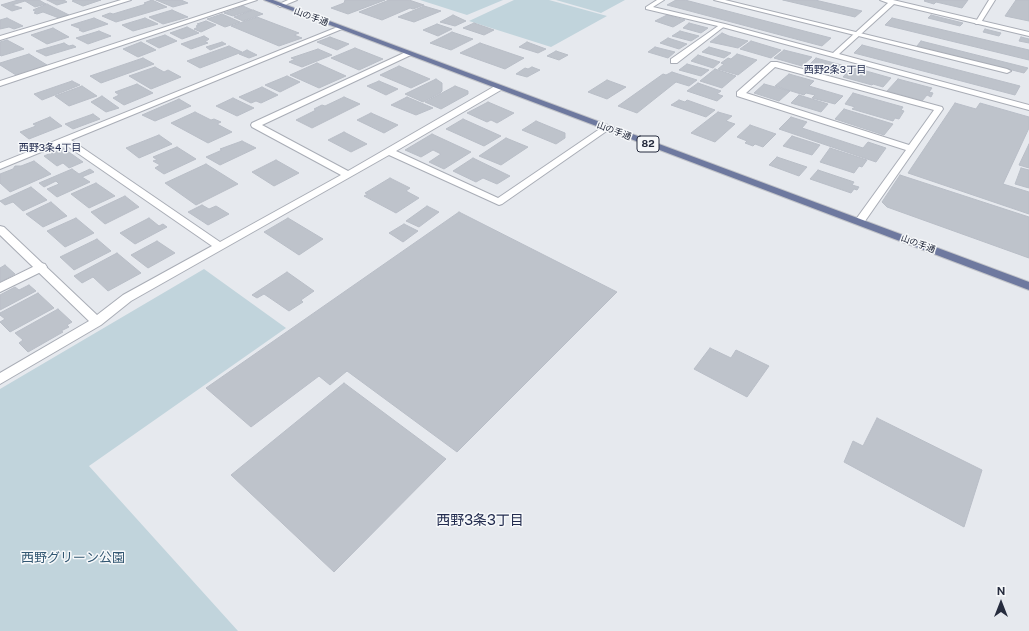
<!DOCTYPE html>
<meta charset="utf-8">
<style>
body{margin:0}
#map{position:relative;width:1029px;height:631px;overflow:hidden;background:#e6e9ee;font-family:"Public Sans",sans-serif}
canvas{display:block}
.north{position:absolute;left:981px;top:583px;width:40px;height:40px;-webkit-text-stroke:3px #f6f8fa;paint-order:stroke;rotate:0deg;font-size:11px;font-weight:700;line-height:16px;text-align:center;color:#262c3e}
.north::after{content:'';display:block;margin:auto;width:14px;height:18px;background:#262c3e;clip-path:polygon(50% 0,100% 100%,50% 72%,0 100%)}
</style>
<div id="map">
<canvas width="1029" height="631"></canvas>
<div class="north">N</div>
</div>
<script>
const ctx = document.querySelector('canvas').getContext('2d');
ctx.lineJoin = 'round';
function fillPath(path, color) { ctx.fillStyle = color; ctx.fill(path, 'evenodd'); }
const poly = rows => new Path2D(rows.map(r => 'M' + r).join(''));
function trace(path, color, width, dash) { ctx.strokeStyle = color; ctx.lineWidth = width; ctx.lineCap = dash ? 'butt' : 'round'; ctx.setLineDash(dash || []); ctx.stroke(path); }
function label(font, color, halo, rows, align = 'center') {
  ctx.font = font + ' "Public Sans","Noto Sans JP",sans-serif'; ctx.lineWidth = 3; ctx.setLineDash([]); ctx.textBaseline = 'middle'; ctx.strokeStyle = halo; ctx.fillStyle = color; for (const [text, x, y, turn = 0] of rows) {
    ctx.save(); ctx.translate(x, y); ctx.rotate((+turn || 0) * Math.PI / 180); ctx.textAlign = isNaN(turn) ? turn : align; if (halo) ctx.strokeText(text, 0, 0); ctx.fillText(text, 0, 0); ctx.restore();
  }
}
fillPath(poly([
 [420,0,503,0,467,15],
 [514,0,549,0,607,16,551,47,469,21],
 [556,0,625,0,601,13],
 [204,269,286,328,89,466,238,631,0,631,0,389]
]), '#c1d4dc');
const building = poly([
 [18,0,39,0,46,4,35,7,25,1,12,5,22,8,12,11,1,5,18,0],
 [47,0,64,0,67,2,57,5,47,0],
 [75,0,101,0,83,6,72,1,75,0],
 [152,0,167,7,116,22,102,16,110,13,113,14,146,4,144,3,152,0],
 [156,0,181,0,188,3,173,7,156,0],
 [345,0,385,0,348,14,331,8,344,3,345,0],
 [389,0,409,0,424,5,413,9,410,8,382,20,359,12,389,0],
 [676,0,685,0,831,38,822,46,667,5,676,0],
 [783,0,815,0,862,11,855,17,783,0],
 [925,0,968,0,962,8,936,2,934,4,924,1,925,0],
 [1016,0,1029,0,1029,21,1005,16,1016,0],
 [47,4,69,15,59,18,43,12,37,14,34,13,36,12,33,10,47,4],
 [243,6,252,10,233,16,224,13,243,6],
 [424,6,441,11,414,22,398,17,424,6],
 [172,10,188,17,163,24,149,17,172,10],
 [253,10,263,14,243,21,234,17,253,10],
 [222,14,240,22,225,27,207,19,222,14],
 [453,15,466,21,455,26,440,22,453,15],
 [667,15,685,20,673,27,655,21,667,15],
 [931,15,963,23,960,26,928,18,931,15],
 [257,17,299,33,294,35,302,38,279,46,231,26,257,17],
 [7,18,23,26,14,29,9,27,0,29,0,20,7,18],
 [94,18,108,24,83,32,79,30,81,29,71,25,94,18],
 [145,18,158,24,133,31,122,25,145,18],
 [892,18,1029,50,1029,60,885,25,892,18],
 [206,21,216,25,201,32,194,29,198,27,196,26,200,25,197,24,206,21],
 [474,23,494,30,484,35,463,28,474,23],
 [689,23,708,28,701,33,683,28,689,23],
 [437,24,452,29,438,36,423,30,437,24],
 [187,27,199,33,182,39,170,33,187,27],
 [53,28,69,37,47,44,31,35,53,28],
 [985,29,1001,33,999,36,983,32,985,29],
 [99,31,111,36,88,44,76,38,99,31],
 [680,31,699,36,691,41,672,36,680,31],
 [452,32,473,39,451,50,430,43,452,32],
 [722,33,729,36,748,41,738,48,710,42,722,33],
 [165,35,177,41,159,48,146,41,165,35],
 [204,36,209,39,205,42,208,43,191,49,181,44,204,36],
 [330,37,349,44,337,50,317,42,330,37],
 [1021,37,1029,39,1029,43,1019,41,1021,37],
 [668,38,687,44,679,49,660,43,668,38],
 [7,40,24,49,1,56,0,55,0,42,7,40],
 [751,41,781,50,771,58,740,49,751,41],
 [921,41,1028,68,1024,73,917,46,921,41],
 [141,42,156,50,138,57,123,49,141,42],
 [222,42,226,44,210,50,206,47,222,42],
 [527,42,546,49,538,53,519,47,527,42],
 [64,43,69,46,73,45,76,47,46,56,36,51,64,43],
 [480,43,524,58,505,69,460,53,480,43],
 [862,45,1020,86,1015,95,854,53,862,45],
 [229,46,242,52,200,68,187,61,229,46],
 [655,47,675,52,668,58,648,52,655,47],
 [709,47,731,53,724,58,702,52,709,47],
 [355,48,383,59,359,70,331,58,355,48],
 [318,49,332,55,302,67,289,62,295,59,291,58,318,49],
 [247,50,257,55,249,58,239,54,247,50],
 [784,50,812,57,802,66,774,58,784,50],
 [556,51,568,55,559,60,547,56,556,51],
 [29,54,47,65,16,75,0,65,0,63,29,54],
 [737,54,757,60,738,75,718,69,724,64,721,63,728,58,731,59,737,54],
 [698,55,720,62,713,68,691,61,698,55],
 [143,58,154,64,101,83,90,76,143,58],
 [816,58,845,66,836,75,807,67,816,58],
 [317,63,346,76,319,88,290,75,317,63],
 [687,64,709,70,701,76,679,70,687,64],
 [399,66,430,79,411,88,380,75,399,66],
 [155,67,164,72,168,70,181,77,151,89,129,76,155,67],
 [532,67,540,70,527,77,516,74,525,68,528,69,532,67],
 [852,67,891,78,883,87,873,84,872,85,843,77,852,67],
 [715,69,736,76,722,88,700,81,715,69],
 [672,72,697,80,689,86,676,82,637,113,618,106,663,74,666,75,672,72],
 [789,74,814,81,809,86,843,96,835,104,812,98,815,95,806,93,804,95,775,86,789,74],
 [287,76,300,82,280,92,265,85,287,76],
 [436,79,442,83,442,91,440,93,423,102,405,94,436,79],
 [898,79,932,88,929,92,933,93,931,97,927,95,922,101,887,91,898,79],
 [607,80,626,87,607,99,588,92,607,80],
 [72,81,80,85,42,100,34,94,72,81],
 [379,81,398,89,386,95,367,86,379,81],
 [698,83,721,91,717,94,723,96,717,101,687,91,698,83],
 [137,84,153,93,124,105,113,98,119,95,115,92,137,84],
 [764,84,790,91,779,101,754,93,764,84],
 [82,86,97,96,69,106,55,96,82,86],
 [455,86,468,91,468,94,441,109,425,102,455,86],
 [262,87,278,95,261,103,256,101,251,103,239,97,262,87],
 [853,93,903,107,901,110,904,111,899,119,895,118,893,121,852,109,855,107,845,104,853,93],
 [799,95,828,104,821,112,791,103,799,95],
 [102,96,119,108,106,112,91,102,102,96],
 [344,97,360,104,312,128,296,120,316,110,314,109,322,105,325,106,344,97],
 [407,97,433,108,416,115,391,105,407,97],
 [233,98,254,108,237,116,216,106,233,98],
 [179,99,191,106,155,121,142,115,179,99],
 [679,100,685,102,687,100,715,110,706,117,671,105,679,100],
 [488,102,514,113,497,123,491,120,487,122,467,113,488,102],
 [955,103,976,109,980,103,1029,117,1029,128,1003,184,1029,192,1029,214,908,173,955,103],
 [844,109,893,124,884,135,835,119,844,109],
 [195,112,211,120,214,119,221,122,217,124,232,132,208,143,171,123,195,112],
 [718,112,732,116,726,121,735,124,715,142,691,133,718,112],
 [371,113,398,125,384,133,357,120,371,113],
 [93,114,100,119,73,129,65,124,93,114],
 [50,117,62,126,29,139,20,132,36,126,33,124,50,117],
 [791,117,807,122,802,128,863,148,868,142,886,148,876,162,779,129,791,117],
 [463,119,501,136,484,146,446,129,463,119],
 [536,121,565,133,565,138,556,144,522,130,536,121],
 [750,125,776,134,763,147,755,144,753,146,745,143,747,141,737,137,750,125],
 [344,132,367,144,351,152,328,140,344,132],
 [432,134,471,152,444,169,429,162,441,154,433,150,421,157,405,150,432,134],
 [159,135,172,144,139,158,126,148,159,135],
 [792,136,820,145,812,155,783,146,792,136],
 [506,138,528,147,501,165,479,156,506,138],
 [242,141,256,148,220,165,206,157,222,150,220,149,242,141],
 [1029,144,1029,168,1019,165,1029,144],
 [177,147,196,159,164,174,155,168,160,165,153,161,157,160,153,157,177,147],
 [63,148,83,162,69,168,63,163,57,166,44,156,63,148],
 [830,148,867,160,862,167,859,166,854,173,820,162,830,148],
 [777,157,807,167,799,176,769,165,777,157],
 [473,158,510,176,497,184,483,178,476,182,453,171,473,158],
 [276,160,299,173,274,186,252,172,276,160],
 [34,161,51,174,10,192,0,183,0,174,13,169,15,166,21,166,34,161],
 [206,164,238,184,196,205,165,183,206,164],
 [1021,168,1029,170,1029,188,1015,184,1021,168],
 [72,169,79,174,90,169,94,172,82,177,90,182,57,197,47,189,59,184,56,181,44,187,39,183,72,169],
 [818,170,854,182,852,185,859,187,857,190,854,189,851,193,810,179,818,170],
 [900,175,1029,217,1029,258,887,207,882,202,900,175],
 [390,178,410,188,406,191,419,198,396,213,364,196,368,194,365,193,390,178],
 [96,183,115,196,89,208,71,194,96,183],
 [31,187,47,200,23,211,13,202,5,205,0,201,31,187],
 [125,196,139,207,105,224,91,212,125,196],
 [51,202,67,216,43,227,26,214,51,202],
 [202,205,209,209,216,206,229,214,208,225,188,212,202,205],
 [427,206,439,212,419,227,406,221,427,206],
 [459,212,617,292,457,452,347,371,330,385,319,376,251,427,206,388,459,212],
 [76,218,94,233,65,247,47,231,76,218],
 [149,218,159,226,163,224,167,227,135,244,120,233,149,218],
 [288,218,323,239,299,255,264,232,288,218],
 [404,224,418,231,403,242,389,233,404,224],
 [97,239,111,251,74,270,60,257,97,239],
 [157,241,175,253,148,268,131,255,157,241],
 [117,253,141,273,108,291,93,277,82,283,74,276,117,253],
 [5,265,15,274,0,282,0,268,5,265],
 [287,272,314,291,301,300,303,302,289,311,264,294,257,298,252,295,287,272],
 [29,285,36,291,0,310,0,295,15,287,19,290,29,285],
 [38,293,54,308,10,332,0,322,5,319,0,315,0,313,38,293],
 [58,309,72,322,67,325,69,327,61,331,63,332,28,352,19,343,23,340,15,333,58,309],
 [710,348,731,358,736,350,769,366,747,397,694,369,710,348],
 [344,383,446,459,334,572,231,475,344,383],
 [877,418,982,470,964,527,844,462,853,441,863,446,877,418]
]);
fillPath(building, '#bec3cb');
trace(building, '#b9bec7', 1);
const lane = poly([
 [714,0,725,0,1007,69,1011,71,1007,73,714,0],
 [989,0,995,0,980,24,976,24,975,23,989,0],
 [721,24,726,25,677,63,671,63,671,59,721,24],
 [41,263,45,264,47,267,45,270,0,292,0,283,41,263]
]);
const street = poly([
 [121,0,131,0,0,40,0,36,121,0],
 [248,0,257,0,0,86,0,81,248,0],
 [288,0,297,0,280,7,277,5,288,0],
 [657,0,664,0,653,7,725,24,833,53,888,3,880,0,893,0,1029,32,1029,36,894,4,839,54,1029,105,1029,110,722,27,646,9,646,7,657,0],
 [340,26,342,27,342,29,71,140,220,242,341,175,252,127,251,125,252,123,406,52,409,52,413,54,262,125,348,171,495,86,501,86,501,90,396,151,498,198,604,126,610,126,611,128,502,204,499,205,389,155,131,301,101,325,0,384,0,373,89,321,0,235,0,226,4,227,97,315,123,295,212,246,63,143,0,169,0,163,340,26],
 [771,62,777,62,942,107,943,109,863,224,859,225,854,222,906,150,737,96,737,92,771,62],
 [775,67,934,110,909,145,746,93,775,67]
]);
const primary = poly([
 [264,0,273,0,1029,282,1029,290,264,0]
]);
trace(lane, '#a9adb6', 2);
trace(street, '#a9adb6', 2);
trace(primary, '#c2c4c9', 2);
fillPath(lane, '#fff');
fillPath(street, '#fff');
fillPath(primary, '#6e799f');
label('9px', '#262c3e', '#f6f8fa', [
 ["山の手通",311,17,21],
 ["山の手通",614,131,21],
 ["山の手通",918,244,21]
]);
label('10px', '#232c4f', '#f6f8fa', [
 ["西野2条3丁目",835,70],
 ["西野3条4丁目",50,148]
]);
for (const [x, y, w] of [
 [648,144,22]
]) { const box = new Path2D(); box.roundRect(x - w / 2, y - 8, w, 16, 3); ctx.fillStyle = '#f6f8fa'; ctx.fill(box); trace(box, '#262c3e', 1); }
label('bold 10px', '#262c3e', null, [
 ["82",648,144]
]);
label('13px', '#335772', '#f6f8fa', [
 ["西野グリーン公園",73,558]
]);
label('14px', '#232c4f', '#f6f8fa', [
 ["西野3条3丁目",480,521]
]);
</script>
